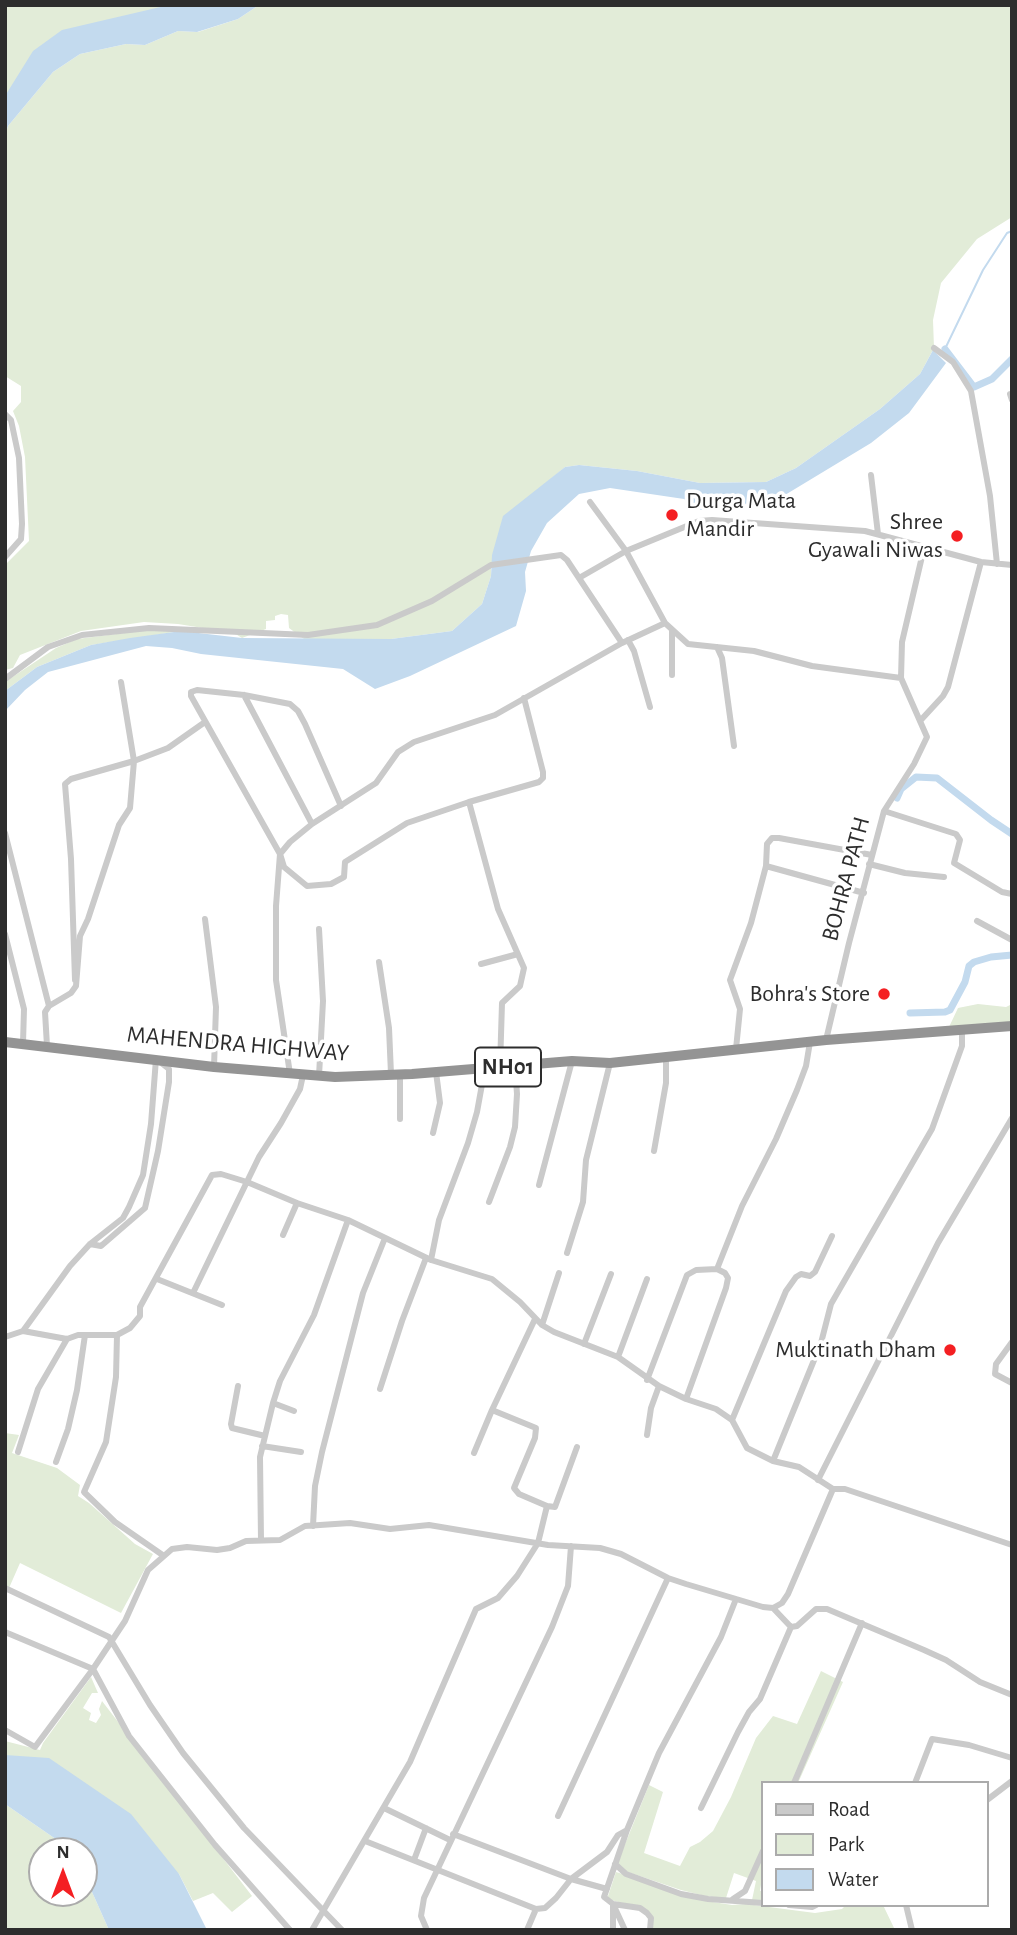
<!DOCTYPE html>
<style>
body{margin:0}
#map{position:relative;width:1017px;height:1935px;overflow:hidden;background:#fff;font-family:"Alegreya Sans",sans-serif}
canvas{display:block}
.frame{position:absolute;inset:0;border:7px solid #2d2d2d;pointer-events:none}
.legend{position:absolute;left:761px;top:1781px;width:228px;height:126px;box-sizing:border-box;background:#fff;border:2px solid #ababab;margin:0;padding:9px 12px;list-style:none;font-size:21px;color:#2d2d2d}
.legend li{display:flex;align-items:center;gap:14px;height:35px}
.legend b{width:35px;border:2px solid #ababab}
.north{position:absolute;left:28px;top:1837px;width:70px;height:70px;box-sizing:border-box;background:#fff;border:2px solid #ababab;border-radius:50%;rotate:0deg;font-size:19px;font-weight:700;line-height:28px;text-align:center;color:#2d2d2d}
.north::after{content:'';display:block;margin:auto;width:24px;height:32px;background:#f41f22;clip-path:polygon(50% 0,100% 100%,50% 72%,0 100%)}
</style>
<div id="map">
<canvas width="1017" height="1935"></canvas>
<div class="frame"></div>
<ul class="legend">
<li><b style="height:9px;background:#cacaca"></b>Road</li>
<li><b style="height:19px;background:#e2ecd8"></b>Park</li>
<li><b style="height:19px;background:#c3daee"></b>Water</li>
</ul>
<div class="north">N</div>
</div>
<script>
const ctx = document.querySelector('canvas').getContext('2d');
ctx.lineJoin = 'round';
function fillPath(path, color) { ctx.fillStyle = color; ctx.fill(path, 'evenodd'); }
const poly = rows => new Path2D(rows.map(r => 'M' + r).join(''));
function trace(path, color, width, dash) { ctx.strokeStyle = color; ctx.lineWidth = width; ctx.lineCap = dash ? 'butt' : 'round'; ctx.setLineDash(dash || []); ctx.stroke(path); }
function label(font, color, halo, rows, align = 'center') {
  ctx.font = font + ' "Alegreya Sans",sans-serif'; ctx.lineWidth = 7; ctx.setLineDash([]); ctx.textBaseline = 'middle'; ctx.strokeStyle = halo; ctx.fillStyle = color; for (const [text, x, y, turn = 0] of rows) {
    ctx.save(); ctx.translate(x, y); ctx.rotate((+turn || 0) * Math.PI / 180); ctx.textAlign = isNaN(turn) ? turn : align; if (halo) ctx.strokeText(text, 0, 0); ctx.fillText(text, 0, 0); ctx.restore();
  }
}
fillPath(poly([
 [5,5,169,5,131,16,9,91,5,96],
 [259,5,1012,5,1012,217,977,239,941,283,933,320,934,348,920,374,880,409,796,468,766,482,700,483,637,471,579,465,565,467,545,484,491,565,491,576,482,604,452,631,391,639,304,639,289,628,288,615,281,614,275,616,275,620,266,621,266,629,242,638,234,633,178,624,144,622,81,631,20,655,13,668,5,670,5,565,29,541,25,457,19,426,13,411,21,402,21,386,5,376,5,135,8,126,53,72,80,54,126,44,145,45,178,31,198,32,238,19],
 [156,629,181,631,91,645,37,667,5,691,5,682,56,648,77,639],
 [978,1004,1006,1007,1012,1004,1012,1023,949,1027,958,1008],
 [5,1433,19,1435,12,1453,57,1468,80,1485,78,1496,89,1503,135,1544,153,1554,121,1613,20,1563,9,1588,5,1585],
 [821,1671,843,1682,798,1783,763,1783,763,1872,760,1891,763,1890,763,1900,752,1900,756,1881,734,1873,726,1898,705,1896,681,1890,625,1871,617,1864,649,1785,663,1792,644,1853,680,1866,690,1847,700,1842,713,1831,731,1797,756,1738,773,1716,797,1724],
 [91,1677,98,1693,92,1693,83,1708,91,1713,89,1720,96,1723,101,1715,99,1709,102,1701,252,1896,232,1912,213,1893,193,1901,179,1874,5,1755,5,1741,40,1750,43,1743],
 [5,1804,73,1851,42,1851,42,1893,84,1893,84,1874,109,1930,5,1930],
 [616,1872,713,1902,732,1905,746,1904,815,1913,842,1909,846,1905,883,1905,895,1930,653,1930,646,1909,607,1899]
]), '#e2ecd8');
fillPath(poly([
 [169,5,259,5,238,19,197,32,178,31,145,45,126,44,80,54,53,72,8,126,5,135,5,96,33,51,62,30],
 [933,350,946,363,909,413,871,443,780,498,724,509,701,510,684,499,610,488,579,494,547,523,531,551,525,572,526,591,516,626,410,676,375,689,343,669,201,654,172,648,146,646,48,672,25,690,5,711,5,691,37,667,91,645,130,638,181,631,242,638,391,639,452,631,482,604,491,576,492,555,503,516,565,467,579,465,637,471,700,483,766,482,796,468,880,409,920,374],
 [5,1755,49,1758,131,1814,179,1874,207,1930,109,1930,84,1874,84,1851,73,1851,5,1804]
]), '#c3daee');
trace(poly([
 [944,351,983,270,1007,233,1012,231]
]), '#c3daee', 2);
trace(poly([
 [945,349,974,387,992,379,1012,359],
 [897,798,901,789,916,777,937,778,991,820,1012,834],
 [910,1013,945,1012,950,1010,965,982,969,966,974,962,991,957,1012,955]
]), '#c3daee', 7);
trace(poly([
 [934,348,953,362,971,391,990,496,997,564],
 [1010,394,1012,400],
 [5,414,11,420,19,458,22,524,21,539,5,557],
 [871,475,878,534],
 [590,502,626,551,665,623],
 [579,578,626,551,699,521,712,520,865,531,981,562,1012,565],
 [672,630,672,675],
 [628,640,634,651,650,707],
 [717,647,722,658,734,746],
 [5,679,48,647,82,635,149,628,308,635,377,625,432,601,491,565,561,555,567,560,622,643],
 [244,695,312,824],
 [920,721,943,696,948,687,981,562],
 [469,802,498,909,524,968,520,986,502,1003,500,1067],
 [341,806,305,724,298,711,290,704,244,695,197,690,191,692,191,696,280,854,284,867,307,886,331,884,344,877,345,862,407,823,469,802,539,782,543,778,543,772,524,698],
 [884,811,956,834,960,840,954,863,1002,892,1012,894],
 [5,833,49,1006],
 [869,864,905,873,944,877],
 [766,866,864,893],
 [205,919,216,1007,214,1067],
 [977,921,1012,940],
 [5,934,24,1009,23,1043],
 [379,962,389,1028,391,1074],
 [481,964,518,954],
 [75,980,71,859,65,784,71,779,134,761,168,748,205,722],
 [826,1040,849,943,884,811,914,764,927,737,901,678,902,642,924,548],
 [47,1046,45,1012,49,1006,71,993,76,986,80,936,88,919,119,825,130,808,134,761,121,682],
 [736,1049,740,1009,730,980,751,923,766,866,767,844,772,838,779,838,872,855],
 [290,1074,276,980,276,906,280,854,290,842,312,824,376,783,398,752,414,742,495,715,622,643,665,623,688,644,754,651,812,666,901,678],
 [400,1074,400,1119],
 [319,1076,323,1001,319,929],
 [433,1133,440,1103,436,1072],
 [654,1151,666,1083,666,1057],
 [539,1185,572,1061],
 [489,1202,510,1147,515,1127,517,1094,515,1066],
 [283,1235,297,1203],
 [90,1244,101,1246,145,1208,158,1151,169,1082,169,1069,160,1062],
 [567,1253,583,1202,586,1160,610,1063],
 [431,1260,439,1220,468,1143,477,1112,485,1068],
 [157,1279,222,1305],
 [193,1293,259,1157,281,1123,300,1089,303,1075],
 [542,1325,559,1273],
 [23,1331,67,1339,78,1335,117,1335,130,1328,140,1316,140,1307,212,1175,221,1174,247,1182,297,1203,348,1220,431,1260,492,1279,520,1302,542,1325,554,1332,618,1357,659,1386,686,1399,716,1409,732,1420,747,1448,773,1461,799,1467,833,1489],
 [117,1335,116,1377,106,1442,84,1492,115,1522,164,1556],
 [5,1337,23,1331,70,1266,90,1244,123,1218,129,1207,143,1175,151,1124,156,1059],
 [1012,1342,996,1364,995,1374,1012,1383],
 [584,1344,611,1274],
 [618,1357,647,1279],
 [647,1380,687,1275,696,1270,717,1269,742,1206,776,1139,797,1090,806,1066,810,1042],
 [238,1386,231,1424,232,1428,265,1436],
 [380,1389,402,1321,426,1258],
 [686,1399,726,1288,728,1278,725,1273,717,1269],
 [273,1403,294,1411],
 [732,1420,786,1291,796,1277,801,1274,810,1276,815,1272,832,1236],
 [647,1435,651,1408,659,1386],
 [262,1446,301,1452],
 [18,1452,38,1389,67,1339],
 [474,1453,492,1410],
 [773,1461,821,1343,831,1304,932,1129,962,1046,962,1030],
 [56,1462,68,1429,77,1390,85,1335],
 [818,1480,938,1243,1012,1118],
 [547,1506,555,1507,577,1447],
 [313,1526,315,1486,322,1452,363,1293,385,1238],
 [261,1540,260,1457,273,1403,280,1381,314,1315,348,1220],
 [5,1588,109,1637,150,1705,183,1753,244,1828,342,1930],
 [773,1608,791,1627,797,1626,816,1609,827,1609,924,1650,946,1660,980,1682,1012,1695],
 [5,1632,93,1669,125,1621,148,1570,172,1549,187,1547,217,1550,230,1548,246,1541,280,1540,305,1526,350,1523,390,1529,429,1525,548,1545,600,1548,621,1554,668,1578,686,1584,763,1607,773,1608,782,1603,788,1594,833,1489,845,1489,1012,1545],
 [5,1730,35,1747,93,1669,129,1736,215,1845,290,1930],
 [794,1783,862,1623],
 [915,1783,932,1739,969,1745,1012,1758],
 [987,1800,1012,1781],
 [384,1808,450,1840],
 [701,1808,738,1732,749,1712,760,1699,791,1627],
 [558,1816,668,1578],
 [627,1830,604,1897,613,1904,640,1908,647,1913,651,1918,650,1930],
 [453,1834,571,1879,607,1889],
 [365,1841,536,1909],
 [414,1860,426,1828],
 [615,1864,626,1874,681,1894,708,1899,763,1903],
 [733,1899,745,1891,763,1851],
 [789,1905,812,1907,816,1905],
 [906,1905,912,1930],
 [312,1930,410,1762,476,1609,498,1598,517,1576,538,1543,547,1506,519,1494,514,1488,535,1438,536,1428,492,1410,535,1319],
 [427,1930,421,1916,424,1898,552,1627,568,1586,571,1546],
 [527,1930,536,1909,545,1908,556,1898,571,1879,607,1852,618,1835,627,1830,659,1753,721,1637,736,1599],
 [613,1930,613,1904,625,1930]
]), '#cacaca', 6);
trace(poly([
 [5,1042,214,1067,335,1077,412,1074,572,1061,610,1063,826,1040,1012,1026]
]), '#949494', 10);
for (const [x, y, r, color] of [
 [672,515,7,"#f41f22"],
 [957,536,7,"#f41f22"],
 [884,994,7,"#f41f22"],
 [950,1350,7,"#f41f22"]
]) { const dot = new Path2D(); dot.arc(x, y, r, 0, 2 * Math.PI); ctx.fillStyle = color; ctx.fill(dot); trace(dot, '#fff', 2.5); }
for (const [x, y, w] of [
 [508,1067,66]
]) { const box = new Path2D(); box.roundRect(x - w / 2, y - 19.5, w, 39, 5); ctx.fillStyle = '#fff'; ctx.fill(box); trace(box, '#2d2d2d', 2); }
label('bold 23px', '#2d2d2d', null, [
 ["NH01",508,1067]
]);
label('24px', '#2d2d2d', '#fff', [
 ["Durga Mata",686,501,"left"],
 ["Mandir",686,529,"left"],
 ["Shree",943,522],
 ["Gyawali Niwas",943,550],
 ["Bohra's Store",870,994],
 ["Muktinath Dham",936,1350]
], 'right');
label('24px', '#2d2d2d', '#fff', [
 ["BOHRA PATH",846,879,-75],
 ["MAHENDRA HIGHWAY",238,1044,5]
]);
</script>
